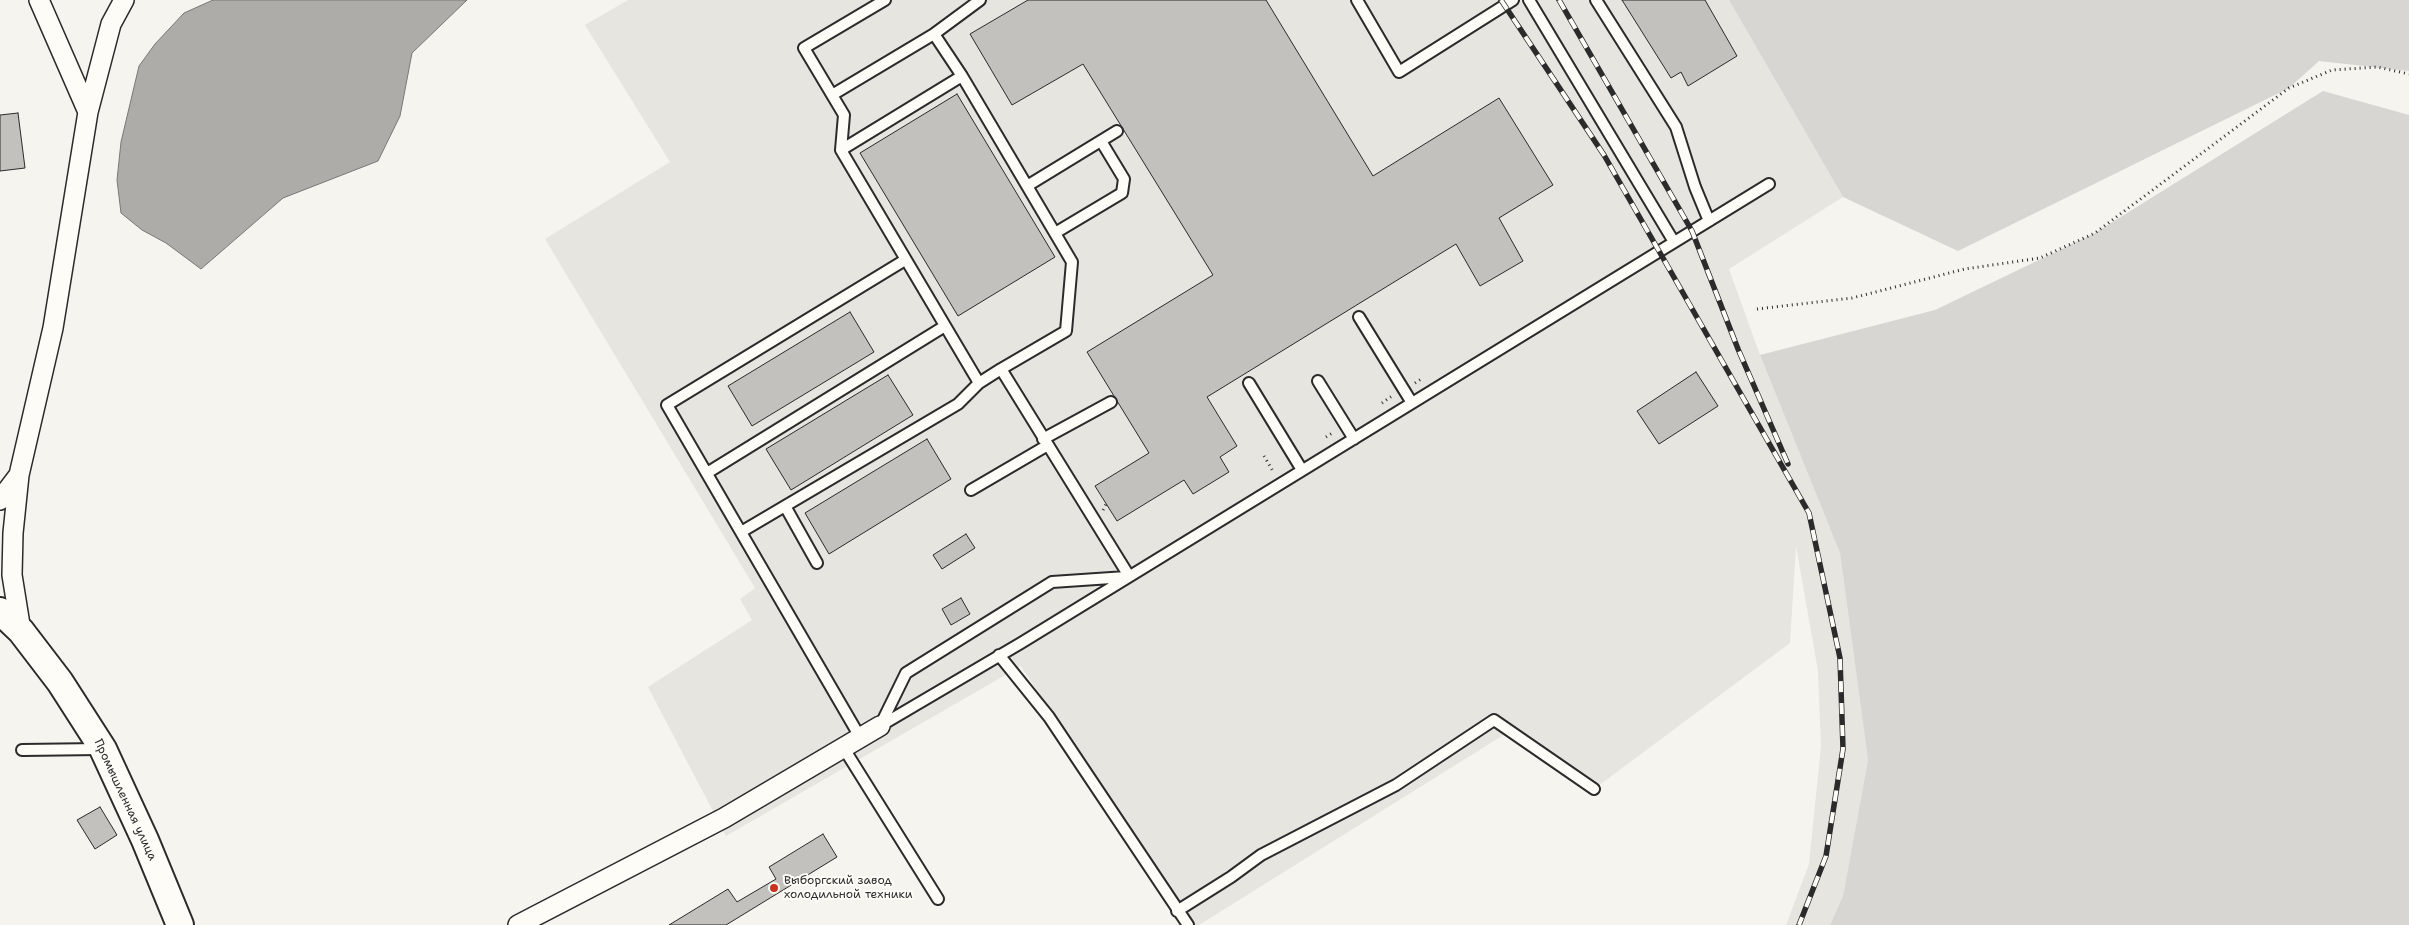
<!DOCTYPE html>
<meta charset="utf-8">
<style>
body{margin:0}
canvas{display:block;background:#f5f4ef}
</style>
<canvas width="2409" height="925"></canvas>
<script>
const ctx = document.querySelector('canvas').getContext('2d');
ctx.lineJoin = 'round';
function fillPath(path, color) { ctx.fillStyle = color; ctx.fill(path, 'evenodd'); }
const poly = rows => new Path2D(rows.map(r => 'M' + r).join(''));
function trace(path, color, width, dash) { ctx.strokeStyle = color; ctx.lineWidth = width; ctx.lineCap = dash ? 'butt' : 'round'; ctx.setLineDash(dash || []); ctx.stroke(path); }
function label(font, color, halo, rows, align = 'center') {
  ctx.font = font + ' "Shantell Sans",sans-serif'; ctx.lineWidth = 4; ctx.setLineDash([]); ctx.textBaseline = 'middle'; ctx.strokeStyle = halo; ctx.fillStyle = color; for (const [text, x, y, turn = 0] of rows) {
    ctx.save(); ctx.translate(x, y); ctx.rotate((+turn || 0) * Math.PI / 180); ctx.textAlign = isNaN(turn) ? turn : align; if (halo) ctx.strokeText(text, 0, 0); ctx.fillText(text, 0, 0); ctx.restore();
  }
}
fillPath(poly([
 [628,0,1729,0,1843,197,1729,269,1760,355,1840,553,1868,760,1843,896,1830,925,1786,925,1809,864,1821,746,1818,671,1796,546,1790,643,1594,789,1510,731,1199,925,1188,925,1021,666,726,836,648,687,752,620,740,599,755,588,545,239,670,162,585,25]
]), '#e6e5e0');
fillPath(poly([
 [1729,0,2409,0,2409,71,2319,61,2289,88,1958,251,1843,197],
 [2323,91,2409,115,2409,925,1830,925,1843,896,1868,760,1840,553,1760,355,1935,310,2095,233]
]), '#d7d6d2');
const water = poly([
 [213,0,467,0,412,53,400,116,378,161,283,198,201,269,166,243,142,230,121,213,117,180,121,142,139,66,155,44,184,13,213,0]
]);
fillPath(water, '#adaca9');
trace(water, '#797877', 1);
const building = poly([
 [1028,0,1266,0,1373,176,1499,98,1553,185,1499,218,1523,261,1480,286,1456,244,1207,397,1237,446,1220,457,1229,472,1193,494,1184,480,1117,521,1095,486,1149,453,1087,352,1213,275,1083,64,1012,105,970,34,1028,0],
 [1622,0,1705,0,1737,56,1688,86,1681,72,1671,78,1622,0],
 [957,94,1055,257,958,316,860,153,957,94],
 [18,113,25,168,0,171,0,115,18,113],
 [850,312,874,352,752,426,728,386,850,312],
 [1696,372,1718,406,1659,444,1637,411,1696,372],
 [888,375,913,415,791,490,766,449,888,375],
 [927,439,951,479,829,554,805,513,927,439],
 [966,534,975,548,942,569,933,555,966,534],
 [961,598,970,614,951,625,942,609,961,598],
 [100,807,117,835,95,849,77,820,100,807],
 [823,834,837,857,726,925,669,925,728,889,737,902,776,879,769,867,823,834]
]);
fillPath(building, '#c2c1be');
trace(building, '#2b2b2b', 1);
const lane = poly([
 [1357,0,1399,72,1513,0],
 [1529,0,1674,242],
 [1596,0,1676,127,1695,187,1709,221],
 [934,34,980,0],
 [832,95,934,34,962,76],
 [841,150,844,115,804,48,885,0],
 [1027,186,1117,131],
 [1055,233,1122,193,1124,179,1101,141],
 [1359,317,1412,403],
 [1001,369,979,383,841,150,962,76,1072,262,1066,331,1001,369,1129,576],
 [1318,381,1354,439],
 [1249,383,1302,470],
 [1043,439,1111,402],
 [707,473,945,326],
 [971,490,1048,445],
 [785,506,817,563],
 [741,532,958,404,979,383],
 [999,655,1049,717,1188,925],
 [880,726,1021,643,1769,184],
 [880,726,906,673,1052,582,1126,577],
 [860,737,667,405,905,260],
 [843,747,938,899],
 [22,750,100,749],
 [1177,911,1231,877,1261,855,1396,785,1494,720,1594,789]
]);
const street = poly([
 [39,0,88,112],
 [0,500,19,475],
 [21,631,12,575,13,533,19,475,53,328,88,112,111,24,124,0],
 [518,925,724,818,880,726]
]);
const secondary = poly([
 [0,611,21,631,60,682,103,749,145,840,180,925]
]);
trace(lane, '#2b2b2b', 14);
trace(street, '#2b2b2b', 22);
trace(secondary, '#2b2b2b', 30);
trace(poly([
 [1757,309,1852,298,1965,269,2040,258,2095,233,2289,88,2332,70,2377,67,2409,74],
 [1415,383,1423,378],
 [1382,403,1392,396],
 [1326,437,1334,432],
 [1264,456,1274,473],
 [1103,510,1107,502]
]), '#2b2b2b', 3, [1, 4]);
trace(lane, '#fdfcf7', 10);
trace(street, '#fdfcf7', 19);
trace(secondary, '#fdfcf7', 26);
const rail = poly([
 [1501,0,1604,155,1809,513,1840,658,1843,749,1826,856,1799,925],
 [1559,0,1692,231,1738,349,1788,464]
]);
trace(rail, '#2b2b2b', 5.5);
trace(rail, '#fdfcf7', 4, [11]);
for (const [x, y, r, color] of [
 [774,888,5,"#c8321e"]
]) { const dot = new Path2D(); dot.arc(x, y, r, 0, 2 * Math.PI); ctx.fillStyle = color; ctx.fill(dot); trace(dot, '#fdfcf7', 2); }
label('12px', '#2b2b2b', '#fdfcf7', [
 ["Промышленная улица",125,800,65]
]);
label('12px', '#2b2b2b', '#fdfcf7', [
 ["Выборгский завод",784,881],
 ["холодильной техники",784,895]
], 'left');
</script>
